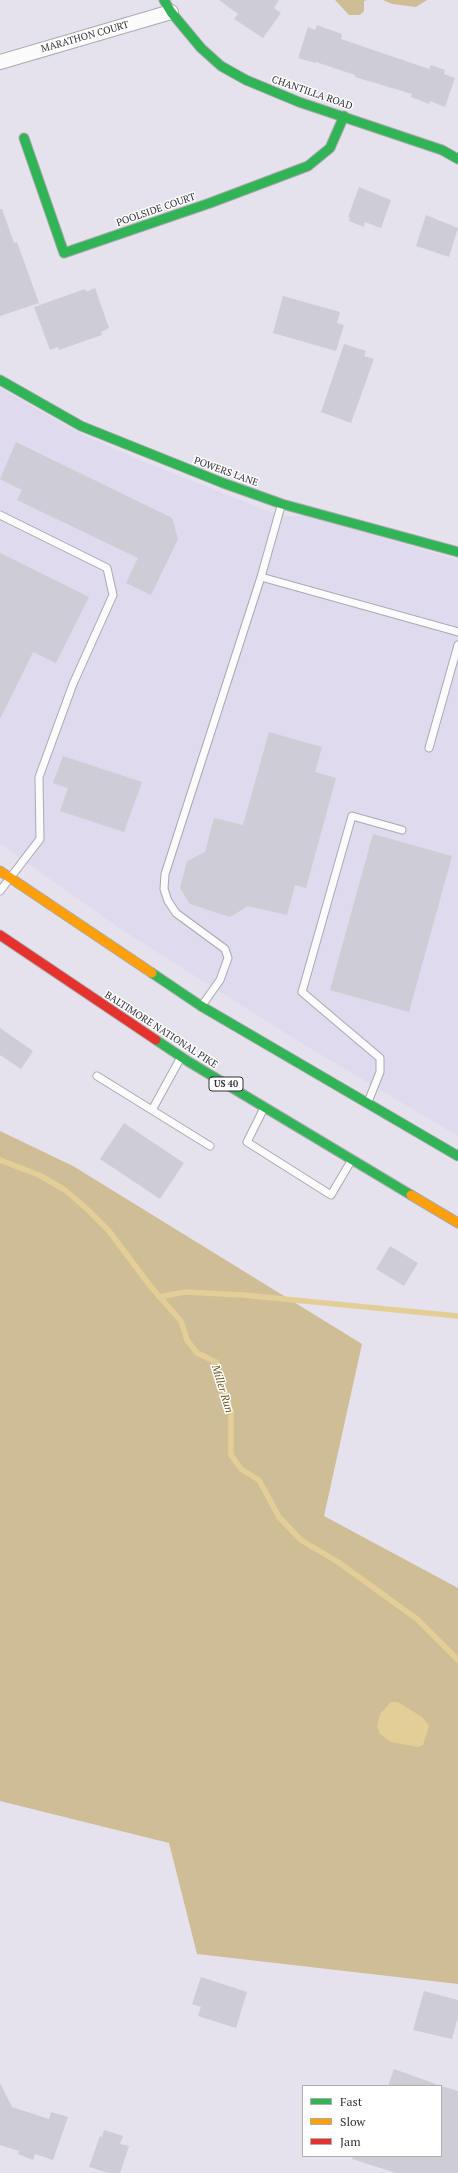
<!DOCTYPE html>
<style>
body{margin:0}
#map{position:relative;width:458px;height:2173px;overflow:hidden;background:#e5e2ed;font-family:"PT Serif",serif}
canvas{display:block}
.legend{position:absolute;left:302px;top:2085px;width:140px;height:72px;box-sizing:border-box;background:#fff;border:1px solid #adacaf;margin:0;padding:5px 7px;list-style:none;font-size:12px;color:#323038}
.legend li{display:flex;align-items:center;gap:8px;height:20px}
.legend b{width:20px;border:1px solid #adacaf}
</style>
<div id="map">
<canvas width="458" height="2173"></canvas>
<ul class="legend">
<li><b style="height:5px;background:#30b455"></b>Fast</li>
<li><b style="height:5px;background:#ff9f0a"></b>Slow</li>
<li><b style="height:5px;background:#e5322d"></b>Jam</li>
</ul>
</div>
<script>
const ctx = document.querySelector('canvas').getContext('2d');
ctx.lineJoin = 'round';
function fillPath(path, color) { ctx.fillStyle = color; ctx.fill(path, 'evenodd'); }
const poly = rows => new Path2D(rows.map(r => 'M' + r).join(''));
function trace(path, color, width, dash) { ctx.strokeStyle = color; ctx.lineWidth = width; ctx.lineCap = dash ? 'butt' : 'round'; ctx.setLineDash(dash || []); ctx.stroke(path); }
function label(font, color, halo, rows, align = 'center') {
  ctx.font = font + ' "PT Serif",serif'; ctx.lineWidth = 3; ctx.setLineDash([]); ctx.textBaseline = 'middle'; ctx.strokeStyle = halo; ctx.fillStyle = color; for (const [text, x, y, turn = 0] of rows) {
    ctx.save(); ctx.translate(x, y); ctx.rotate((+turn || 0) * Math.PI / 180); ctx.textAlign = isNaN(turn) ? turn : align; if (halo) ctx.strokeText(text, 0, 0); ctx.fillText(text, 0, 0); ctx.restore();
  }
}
fillPath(poly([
 [0,388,79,433,142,461,268,511,287,517,305,515,458,560,458,1136,306,1046,125,932,0,844]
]), '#e0daee');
fillPath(poly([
 [335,0,367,0,364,1,364,11,360,15,349,15],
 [383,0,427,0,416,7,392,4],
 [0,1131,73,1166,362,1344,324,1516,458,1588,458,1984,197,1954,169,1843,0,1801]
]), '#cfbd96');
fillPath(poly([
 [391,1702,398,1702,422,1717,429,1726,423,1745,418,1747,391,1742,380,1734,377,1726,380,1714]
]), '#e4ce98');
trace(poly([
 [0,1160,39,1175,65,1190,87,1209,109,1231,151,1287,181,1321,187,1340,197,1353,216,1362,231,1412,231,1455,241,1469,259,1480,279,1517,301,1540,338,1562,417,1619,458,1660],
 [159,1297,185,1292,243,1295,458,1316]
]), '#e4ce98', 5.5);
fillPath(poly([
 [219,0,279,0,274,8,281,13,263,38,234,19,238,14],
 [317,25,342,34,341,39,429,69,431,65,445,70,444,74,455,78,445,107,430,101,429,104,411,97,412,94,355,77,355,75,316,62,315,63,298,58,308,27,315,30],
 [359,187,391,200,381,228,365,222,364,227,349,221,350,217,348,217],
 [0,209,2,209,14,243,17,242,39,303,0,316],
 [426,215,458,228,449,257,416,246],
 [95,288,109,328,101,332,102,335,59,350,58,347,50,350,34,307,85,289,86,292],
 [283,296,340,312,337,323,344,325,336,351,273,333],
 [344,344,366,351,364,356,374,359,351,423,321,412],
 [16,442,172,518,178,539,151,595,126,583,138,558,17,500,22,490,0,479],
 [0,553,89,597,56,663,33,652,0,719],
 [269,732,322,747,315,772,336,778,306,888,295,885,287,915,248,906,230,917,190,904,180,888,187,861,205,852,214,818,243,825],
 [63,756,142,782,124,832,60,811,68,788,53,783],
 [373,834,452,856,409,1012,330,990],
 [0,1028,33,1051,21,1069,0,1055],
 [124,1123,184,1163,160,1199,100,1159],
 [390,1246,418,1263,404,1286,376,1269],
 [201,1977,247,1992,236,2028,198,2016,201,2007,192,2004],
 [424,1991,458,2000,458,2017,452,2039,413,2030],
 [394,2069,436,2084,435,2086,388,2086],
 [0,2083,12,2107,49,2119,51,2112,68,2117,53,2160,35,2154,33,2160,18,2154,19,2151,0,2145],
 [441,2086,458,2091,458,2173,396,2173,352,2159,353,2156,441,2156],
 [104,2130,123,2136,120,2144,129,2146,120,2173,109,2173,89,2167,100,2136,102,2137]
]), '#ceccd4');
const lane = poly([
 [0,515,107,568,113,595,73,684,39,777,40,839,0,891],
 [261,577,458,632],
 [429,748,458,645],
 [203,1004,220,980,228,958,225,949,176,913,168,901,164,889,165,874,261,577,281,506],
 [97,1076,210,1146],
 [368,1102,380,1072,380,1058,302,992,352,816,402,830],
 [152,1110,180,1059],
 [263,1110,247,1142,331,1195,351,1161]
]);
const street = poly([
 [0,62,171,12]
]);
const fast = poly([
 [164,0,171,12,201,48,221,66,246,80,299,102,442,150,458,159],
 [24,138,64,253,210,203,308,166,330,148,344,116],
 [0,380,81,426,223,483,282,504,458,552],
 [152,973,201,1006,458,1156],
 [156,1040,189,1062,411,1195]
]);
const slow = poly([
 [0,871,152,973],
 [411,1195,458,1223]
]);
const jam = poly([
 [0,935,156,1040]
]);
trace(lane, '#aba8b0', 9);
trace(street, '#aba8b0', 16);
trace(fast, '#aba8b0', 11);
trace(slow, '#aba8b0', 11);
trace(jam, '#aba8b0', 11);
trace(lane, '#fbfbfc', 7);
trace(street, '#fbfbfc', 14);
trace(fast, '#30b455', 9);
trace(slow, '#ff9f0a', 9);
trace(jam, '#e5322d', 9);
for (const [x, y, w] of [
 [226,1084,34]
]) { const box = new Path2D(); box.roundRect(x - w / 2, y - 7, w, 14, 3); ctx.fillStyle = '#fff'; ctx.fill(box); trace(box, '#323038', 1); }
label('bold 9px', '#323038', null, [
 ["US 40",226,1084]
]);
label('10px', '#323038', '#fff', [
 ["MARATHON COURT",85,37,-16],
 ["CHANTILLA ROAD",312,93,19],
 ["POOLSIDE COURT",156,210,-19],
 ["POWERS LANE",226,472,20],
 ["BALTIMORE NATIONAL PIKE",161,1030,33]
]);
label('italic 11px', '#695417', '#fff', [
 ["Miller Run",222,1389,73]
]);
</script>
